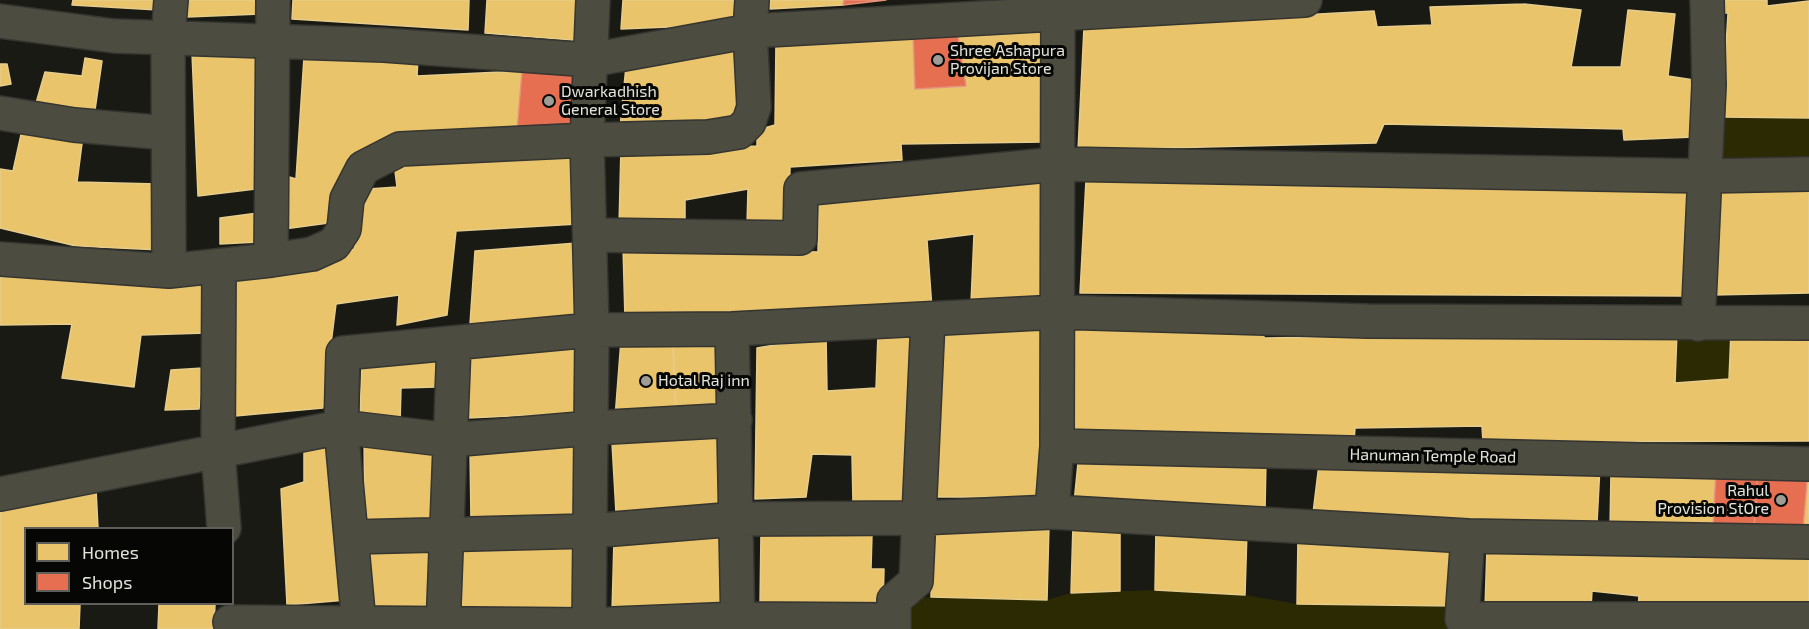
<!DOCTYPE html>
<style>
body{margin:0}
#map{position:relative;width:1809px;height:629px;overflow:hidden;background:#1a1a14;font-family:"Exo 2",sans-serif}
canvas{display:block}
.legend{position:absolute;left:24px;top:527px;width:210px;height:78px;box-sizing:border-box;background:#060604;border:2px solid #5e5e5a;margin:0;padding:8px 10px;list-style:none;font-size:18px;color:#e3e3dc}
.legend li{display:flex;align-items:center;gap:12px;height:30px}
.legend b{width:30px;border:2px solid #5e5e5a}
</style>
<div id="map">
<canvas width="1809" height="629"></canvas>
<ul class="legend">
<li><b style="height:16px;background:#e9c46a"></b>Homes</li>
<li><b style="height:16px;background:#e76f51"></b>Shops</li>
</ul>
</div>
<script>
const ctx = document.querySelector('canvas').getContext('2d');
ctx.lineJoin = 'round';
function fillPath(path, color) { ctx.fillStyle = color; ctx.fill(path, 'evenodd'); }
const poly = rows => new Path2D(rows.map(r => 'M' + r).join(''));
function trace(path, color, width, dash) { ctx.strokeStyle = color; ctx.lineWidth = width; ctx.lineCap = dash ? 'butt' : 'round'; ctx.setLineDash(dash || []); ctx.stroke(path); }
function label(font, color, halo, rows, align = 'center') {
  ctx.font = font + ' "Exo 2",sans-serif'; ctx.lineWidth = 6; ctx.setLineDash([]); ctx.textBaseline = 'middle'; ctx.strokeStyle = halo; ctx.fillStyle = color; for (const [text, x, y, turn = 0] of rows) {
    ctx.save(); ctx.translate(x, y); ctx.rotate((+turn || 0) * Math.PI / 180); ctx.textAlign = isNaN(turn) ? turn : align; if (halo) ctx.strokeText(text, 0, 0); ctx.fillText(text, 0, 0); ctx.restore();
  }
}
fillPath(poly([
 [1707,117,1809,118,1809,174,1705,176],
 [1676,324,1731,336,1729,379,1675,383],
 [1155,590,1245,595,1297,604,1454,606,1459,629,894,629,894,600,931,597,1047,600,1071,593]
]), '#2c2a03');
const homes = poly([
 [73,0,159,0,158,10,72,5,73,0],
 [188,0,262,0,261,14,187,17,188,0],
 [293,0,469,0,468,30,292,19,293,0],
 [487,0,583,0,582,41,485,33,487,0],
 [623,0,743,0,742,24,621,29,623,0],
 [770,0,844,0,843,5,770,9,770,0],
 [1717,0,1767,0,1767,6,1809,1,1809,118,1722,117,1728,13,1716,13,1717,0],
 [1524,4,1581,10,1571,67,1621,67,1628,10,1675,14,1668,76,1694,80,1694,137,1624,140,1623,129,1384,124,1376,143,1078,150,1084,27,1374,11,1377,27,1432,25,1430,7,1524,4],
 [1043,26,1044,142,901,144,902,160,790,167,789,224,747,225,748,189,685,200,685,221,619,226,621,147,757,146,757,130,775,125,776,40,913,34,915,89,966,86,957,30,1043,26],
 [258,48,264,188,198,196,192,53,258,48],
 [737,48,739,120,620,128,626,66,737,48],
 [304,57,418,59,417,76,522,71,517,131,342,182,336,222,284,229,286,176,296,179,304,57],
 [85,58,102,61,94,117,34,110,45,72,82,76,85,58],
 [0,64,7,64,11,84,0,86,0,64],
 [22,130,83,136,77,182,158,184,161,250,76,246,0,228,0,169,13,171,22,130],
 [577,149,578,224,456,231,447,315,397,325,399,295,336,304,323,408,235,416,234,275,354,249,368,189,397,187,394,163,577,149],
 [1045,172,1046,300,971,303,974,234,927,240,932,309,625,319,623,247,818,252,819,201,1045,172],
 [1086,180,1687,183,1682,296,1080,293,1086,180],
 [1718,181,1809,191,1809,293,1712,295,1718,181],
 [258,213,259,242,220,244,220,218,258,213],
 [577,243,581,320,470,324,475,251,577,243],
 [131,276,211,278,207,333,141,335,134,387,62,378,72,324,0,325,0,277,131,276],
 [1072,319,1263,327,1264,338,1328,337,1327,327,1677,332,1675,383,1729,379,1731,331,1809,329,1809,441,1483,442,1482,426,1355,428,1354,441,1072,436,1072,319],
 [1048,326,1045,497,934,497,941,331,1048,326],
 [917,331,908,505,853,503,852,455,812,454,806,497,755,499,757,348,826,336,827,391,876,388,878,334,917,331],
 [673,339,676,416,615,418,621,340,673,339],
 [576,344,574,413,468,418,465,355,576,344],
 [727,345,726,413,676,416,673,346,727,345],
 [439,357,437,387,401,388,400,423,360,418,362,363,439,357],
 [203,368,199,409,165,410,171,370,203,368],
 [725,432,724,505,616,513,612,443,725,432],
 [579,437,577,516,471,521,470,450,579,437],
 [364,440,440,450,436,522,365,521,364,440],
 [332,446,347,600,287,605,281,489,304,482,304,451,332,446],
 [1079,453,1266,460,1265,510,1074,503,1079,453],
 [1319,464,1600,466,1597,523,1313,513,1319,464],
 [1716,471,1713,527,1610,529,1611,472,1716,471],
 [1808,471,1809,529,1803,529,1808,471],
 [96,489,98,528,26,528,26,604,80,604,79,629,0,629,0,508,96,489],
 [1073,524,1120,527,1120,591,1071,593,1073,524],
 [932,525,1049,525,1047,600,931,597,932,525],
 [1156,528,1247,531,1245,595,1155,590,1156,528],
 [724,530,728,608,612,612,614,539,724,530],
 [761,532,872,534,871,569,884,569,883,607,760,605,761,532],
 [1298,538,1459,544,1454,606,1297,604,1298,538],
 [579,539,574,607,461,611,464,546,579,539],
 [435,543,433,610,374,608,370,551,435,543],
 [1487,547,1809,549,1809,609,1638,609,1639,596,1592,591,1591,608,1485,608,1487,547],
 [159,604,215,604,214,629,158,629,159,604]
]);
fillPath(homes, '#e9c46a');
trace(homes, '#e7cd8c', 1.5);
const shops = poly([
 [844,0,886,0,843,5,844,0],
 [957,30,966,86,915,89,913,34,957,30],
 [522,71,578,71,578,133,517,131,522,71],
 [1716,471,1758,471,1754,529,1713,527,1716,471],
 [1758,471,1808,471,1803,529,1754,529,1758,471]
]);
fillPath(shops, '#e76f51');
trace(shops, '#e6927b', 1.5);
const minor = poly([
 [1058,0,1057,446,1052,512,1468,536,1462,619,1809,619],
 [0,21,114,36,384,45,591,60,750,31,1305,0],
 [0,113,74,125,168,133],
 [590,235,800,238,801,189,1058,164,1705,176,1809,174],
 [0,259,169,271,168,38,171,0],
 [271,260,312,254,334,244,344,229,347,199,363,168,400,149,587,140,708,137,739,132,749,122,754,107,750,31,752,0],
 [219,266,218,451,224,528],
 [169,271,271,260,273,0],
 [1698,324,1709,85,1707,0],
 [732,329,738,629],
 [1057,446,1809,464],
 [0,494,341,427,450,440,592,428,735,420],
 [1468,536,1809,542],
 [353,537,589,531,737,519,919,518,1052,512],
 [230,622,589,625,738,619,894,620],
 [359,624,341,427,343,353,592,330,732,329,1058,312,1368,321,1809,323],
 [443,629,454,343],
 [589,629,592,330,587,140,593,0],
 [894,629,894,600,916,581,928,319]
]);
trace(minor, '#353531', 36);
trace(minor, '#4d4c40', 33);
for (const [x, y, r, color] of [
 [938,60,6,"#9d9d96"],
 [549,101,6,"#9d9d96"],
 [646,381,6,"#9d9d96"],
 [1781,500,6,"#9d9d96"]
]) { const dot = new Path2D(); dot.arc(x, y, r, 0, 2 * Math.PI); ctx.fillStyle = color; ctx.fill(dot); trace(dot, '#060604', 2); }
label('16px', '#e3e3dc', '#060604', [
 ["Shree Ashapura",950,51],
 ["Provijan Store",950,69],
 ["Dwarkadhish",561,92],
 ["General Store",561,110],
 ["Hotal Raj inn",658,381],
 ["Rahul",1769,491,"right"],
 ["Provision StOre",1769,509,"right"]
], 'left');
label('16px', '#e3e3dc', '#060604', [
 ["Hanuman Temple Road",1433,456,1]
]);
</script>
